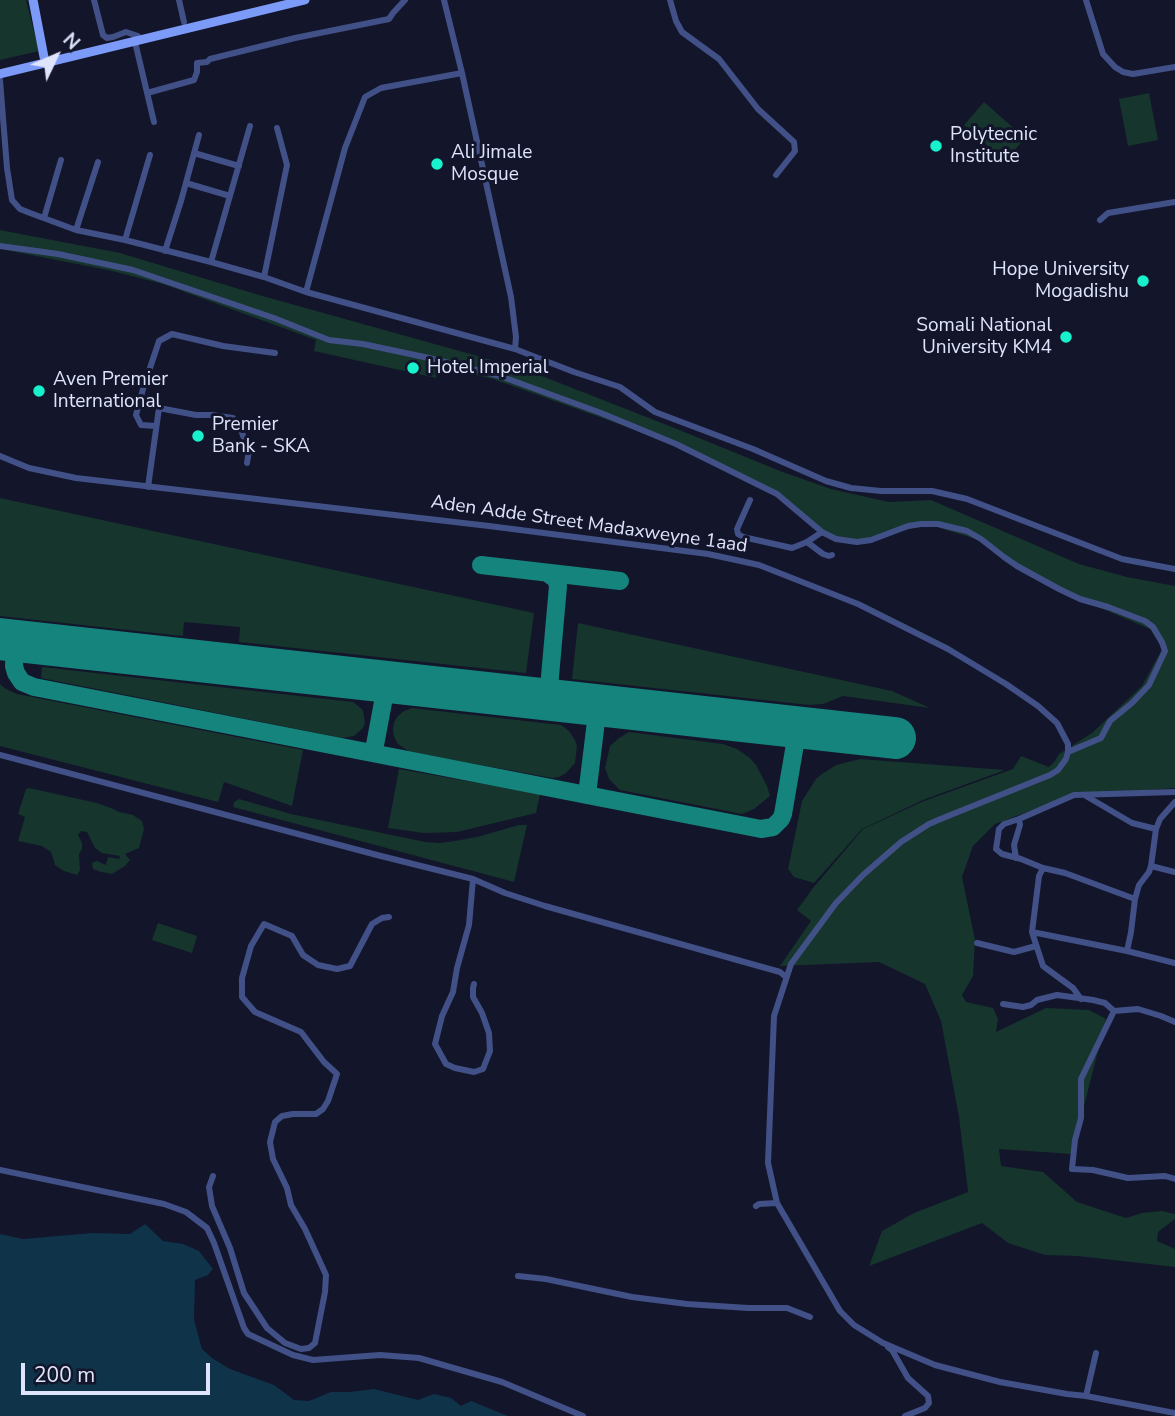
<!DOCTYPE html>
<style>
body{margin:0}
#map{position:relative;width:1175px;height:1416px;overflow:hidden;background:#13152b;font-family:"Nunito Sans",sans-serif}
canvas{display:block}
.north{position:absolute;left:21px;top:21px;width:70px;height:70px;-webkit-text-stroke:5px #13152b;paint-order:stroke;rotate:46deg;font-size:19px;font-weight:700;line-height:28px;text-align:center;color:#dfe4fd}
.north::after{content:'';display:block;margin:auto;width:24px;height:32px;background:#dfe4fd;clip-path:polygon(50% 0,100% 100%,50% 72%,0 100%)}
.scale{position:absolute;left:21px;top:1363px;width:189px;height:32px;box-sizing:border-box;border:4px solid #dfe4fd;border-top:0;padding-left:9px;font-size:21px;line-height:24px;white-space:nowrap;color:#dfe4fd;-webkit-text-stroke:5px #13152b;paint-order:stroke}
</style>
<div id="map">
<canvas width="1175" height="1416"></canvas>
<div class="north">N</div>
<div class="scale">200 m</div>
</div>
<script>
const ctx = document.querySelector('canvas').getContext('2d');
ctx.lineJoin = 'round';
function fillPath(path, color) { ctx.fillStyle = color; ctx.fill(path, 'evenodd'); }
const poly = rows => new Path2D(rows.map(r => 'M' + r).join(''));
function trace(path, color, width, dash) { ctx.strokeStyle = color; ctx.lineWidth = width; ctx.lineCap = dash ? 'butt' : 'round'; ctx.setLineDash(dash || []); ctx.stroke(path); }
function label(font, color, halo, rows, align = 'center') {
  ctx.font = font + ' "Nunito Sans",sans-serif'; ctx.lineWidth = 6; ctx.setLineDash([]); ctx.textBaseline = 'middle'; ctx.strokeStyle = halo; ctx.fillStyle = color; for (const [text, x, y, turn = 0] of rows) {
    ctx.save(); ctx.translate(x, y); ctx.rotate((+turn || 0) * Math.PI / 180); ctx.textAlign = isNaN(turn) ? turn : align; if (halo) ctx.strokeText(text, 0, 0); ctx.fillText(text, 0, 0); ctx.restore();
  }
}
fillPath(poly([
 [0,0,26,0,39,51,0,60],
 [1149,93,1158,140,1128,146,1119,99],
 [984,102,1025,138,1005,161,964,125],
 [0,230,120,253,259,295,524,369,677,429,780,471,831,489,889,502,931,500,1079,564,1127,577,1175,586,1175,788,1070,796,995,824,973,846,962,877,975,940,973,976,962,995,966,1002,993,1008,998,1019,996,1032,1046,1008,1089,1010,1106,1019,1072,1154,999,1149,1001,1166,1043,1172,1077,1202,1126,1218,1142,1213,1162,1211,1175,1214,1175,1219,1158,1232,1157,1241,1175,1249,1175,1267,1078,1256,1045,1255,1008,1243,982,1223,869,1266,882,1231,914,1213,968,1192,959,1117,941,1021,925,984,879,962,780,966,811,921,797,910,813,888,863,829,924,801,1013,769,1021,756,1049,767,1055,761,1059,754,1092,733,1142,686,1162,649,1150,629,1049,586,982,541,927,524,862,543,823,534,777,495,658,438,493,379,438,366,436,378,314,351,316,340,163,284,108,270,0,249],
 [0,498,534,613,526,673,239,642,240,627,184,622,183,636,0,616],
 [578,623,892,691,930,708,843,696,823,704,809,705,572,679],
 [42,667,353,702,363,710,365,723,363,728,354,736,342,738,41,678],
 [0,684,6,689,17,694,303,750,292,806,224,782,218,802,0,746],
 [412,708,561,725,569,731,575,740,577,746,575,763,566,773,559,777,552,778,410,752,398,744,394,737,393,730,394,722,398,716,404,711],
 [629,732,723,744,737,749,750,758,756,765,767,786,770,796,754,809,742,814,620,790,609,779,605,768,610,746,619,738],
 [860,759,1005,770,923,800,862,829,814,883,794,877,788,869,802,801,816,779,822,774,836,765],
 [399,769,540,794,536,813,457,832,424,833,388,828],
 [29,788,97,803,111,808,119,812,133,815,142,821,144,829,139,848,125,854,130,860,125,866,112,874,101,872,93,869,92,863,97,861,106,865,108,857,119,859,120,856,102,853,95,848,87,832,81,831,78,835,82,843,82,849,79,854,80,870,77,875,64,871,55,865,51,852,42,846,18,841,25,817,18,814,26,789],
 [239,799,291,814,425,842,440,843,455,841,477,837,519,825,527,825,514,882,233,807,234,802],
 [158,923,197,936,192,953,152,940]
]), '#16352c');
fillPath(poly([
 [145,1224,163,1241,183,1244,199,1251,213,1269,208,1275,195,1280,194,1320,202,1349,212,1358,230,1369,274,1385,294,1400,309,1401,331,1392,350,1392,374,1389,418,1400,434,1394,451,1398,461,1406,471,1401,508,1416,0,1416,0,1234,23,1239,93,1233,130,1234]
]), '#0f3349');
trace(poly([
 [481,565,620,581],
 [547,573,556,579,558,586,548,699],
 [15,640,14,666,16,673,22,682,34,687,761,829,773,827,781,819,783,814,798,727],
 [375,745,387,681],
 [587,795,598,705]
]), '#15847c', 18);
trace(poly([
 [0,639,895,738]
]), '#15847c', 42);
trace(poly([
 [94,0,103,35,107,38,113,37,126,32,138,36,141,40],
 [179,0,184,22],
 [444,0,462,73,511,297,516,337,515,349],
 [670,0,676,21,682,32,719,59,758,109,794,142,795,151,776,175],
 [1086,0,1103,54,1115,67,1123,72,1133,74,1175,67],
 [135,42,154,122],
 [0,80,7,168,12,200,20,209,30,213,76,230,125,240,211,262,264,277,306,292,515,349,574,372,620,387,655,412,753,449,826,481,851,488,881,491,932,491,967,499,1122,559,1175,569],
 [147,93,194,80,197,72,197,63,207,62,210,59,295,38,389,19,393,13,405,0],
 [194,153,239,166],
 [186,183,230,196],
 [44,218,61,160],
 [1100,220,1108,213,1175,202],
 [76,230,98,162],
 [125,240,150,155],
 [0,246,58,254,133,270,274,318,329,340,363,344,429,358,500,376,601,413,676,444,777,494,822,532,836,539,857,542,871,540,908,526,921,524,938,524,967,531,981,539,1004,557,1017,566,1059,589,1080,599,1108,607,1145,621,1153,627,1162,642,1165,651,1149,685,1132,703,1110,721,1101,738,1068,752],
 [165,251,181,201,199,135],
 [211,262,250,126],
 [264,277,287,165,277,128],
 [306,292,345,148,365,97,381,88,462,73],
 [156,426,141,425,136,415,143,389,159,341,172,334,223,346,275,353],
 [0,456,29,468,76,478,489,526,708,554,759,565,858,604,948,649,1006,684,1038,706,1057,723,1068,744,1068,752,1066,759,1058,770,1050,775,943,818,929,824,901,842,863,875,836,903,791,964,774,1016,768,1163,777,1203,840,1311,854,1325,883,1343,935,1365,1000,1382,1067,1394,1086,1396,1175,1413],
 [148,487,159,408,196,415,212,415,233,418,238,423,249,450,247,463],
 [750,500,737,529,738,534,743,537,792,548,807,542,822,532],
 [807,542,823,554,829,556,832,555],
 [0,755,377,855,473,879,505,893,545,906,780,972,786,977],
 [1086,796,1132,823,1156,829],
 [1016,858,1014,845,1020,825,1019,819],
 [1151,866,1175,872],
 [1043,868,1039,876,1032,932,1127,951,1175,963],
 [473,879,469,925,457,968,453,992,442,1016,435,1044,446,1064,455,1068,474,1072,483,1069,490,1051,489,1033,482,1013,473,997,473,988,474,984],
 [1135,899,1065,873,1043,868,1021,859,1002,854,996,849,999,829,1004,824,1019,819,1074,795,1175,792],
 [1032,932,1043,966,1073,988,1081,999],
 [977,943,1014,952,1036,946],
 [1127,951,1131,932,1135,899,1139,885,1149,872,1151,866,1156,829,1160,819,1175,802],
 [1003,1004,1023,1007,1031,1005,1037,1000,1057,995,1093,1000,1105,1003,1114,1011,1138,1009,1161,1016,1175,1022],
 [1114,1011,1081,1079,1081,1118,1075,1140,1072,1169,1093,1170,1128,1178,1165,1176,1175,1179],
 [0,1170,164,1204,186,1212,207,1228,214,1243,244,1328,248,1334,293,1355,313,1360,380,1355,419,1358,502,1382,583,1416],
 [213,1176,209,1187,212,1206,230,1248,244,1293,267,1328,285,1343,301,1349,309,1348,315,1343,325,1292,326,1275,305,1229,291,1205,287,1188,273,1159,270,1142,275,1122,282,1116,293,1114,316,1114,323,1109,328,1101,337,1074,324,1062,301,1032,255,1012,242,997,242,978,251,946,264,924,292,936,303,955,318,965,337,969,350,966,372,924,382,918,389,917],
 [756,1206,759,1204,777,1203],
 [518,1276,546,1279,632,1297,687,1304,748,1308,787,1308,810,1317],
 [888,1347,892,1350,908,1378,928,1396,929,1403,925,1408,905,1416],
 [1086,1396,1096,1353]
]), '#415187', 6);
trace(poly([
 [33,0,44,57],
 [0,74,305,0]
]), '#7c9af8', 9);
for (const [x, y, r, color] of [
 [936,146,7,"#17f2cd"],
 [437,164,7,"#17f2cd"],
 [1143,281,7,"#17f2cd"],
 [1066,337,7,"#17f2cd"],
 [413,368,7,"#17f2cd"],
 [39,391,7,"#17f2cd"],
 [198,436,7,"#17f2cd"]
]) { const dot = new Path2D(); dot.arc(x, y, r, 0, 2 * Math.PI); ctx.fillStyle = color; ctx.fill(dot); trace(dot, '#13152b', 2.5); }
label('19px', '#dfe4fd', '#13152b', [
 ["Polytecnic",950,135],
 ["Institute",950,157],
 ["Ali Jimale",451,153],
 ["Mosque",451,175],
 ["Hope University",1129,270,"right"],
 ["Mogadishu",1129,292,"right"],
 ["Somali National",1052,326,"right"],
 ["University KM4",1052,348,"right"],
 ["Hotel Imperial",427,368],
 ["Aven Premier",53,380],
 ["International",53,402],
 ["Premier",212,425],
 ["Bank - SKA",212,447]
], 'left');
label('19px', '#dfe4fd', '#13152b', [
 ["Aden Adde Street Madaxweyne 1aad",589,525,8]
]);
</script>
